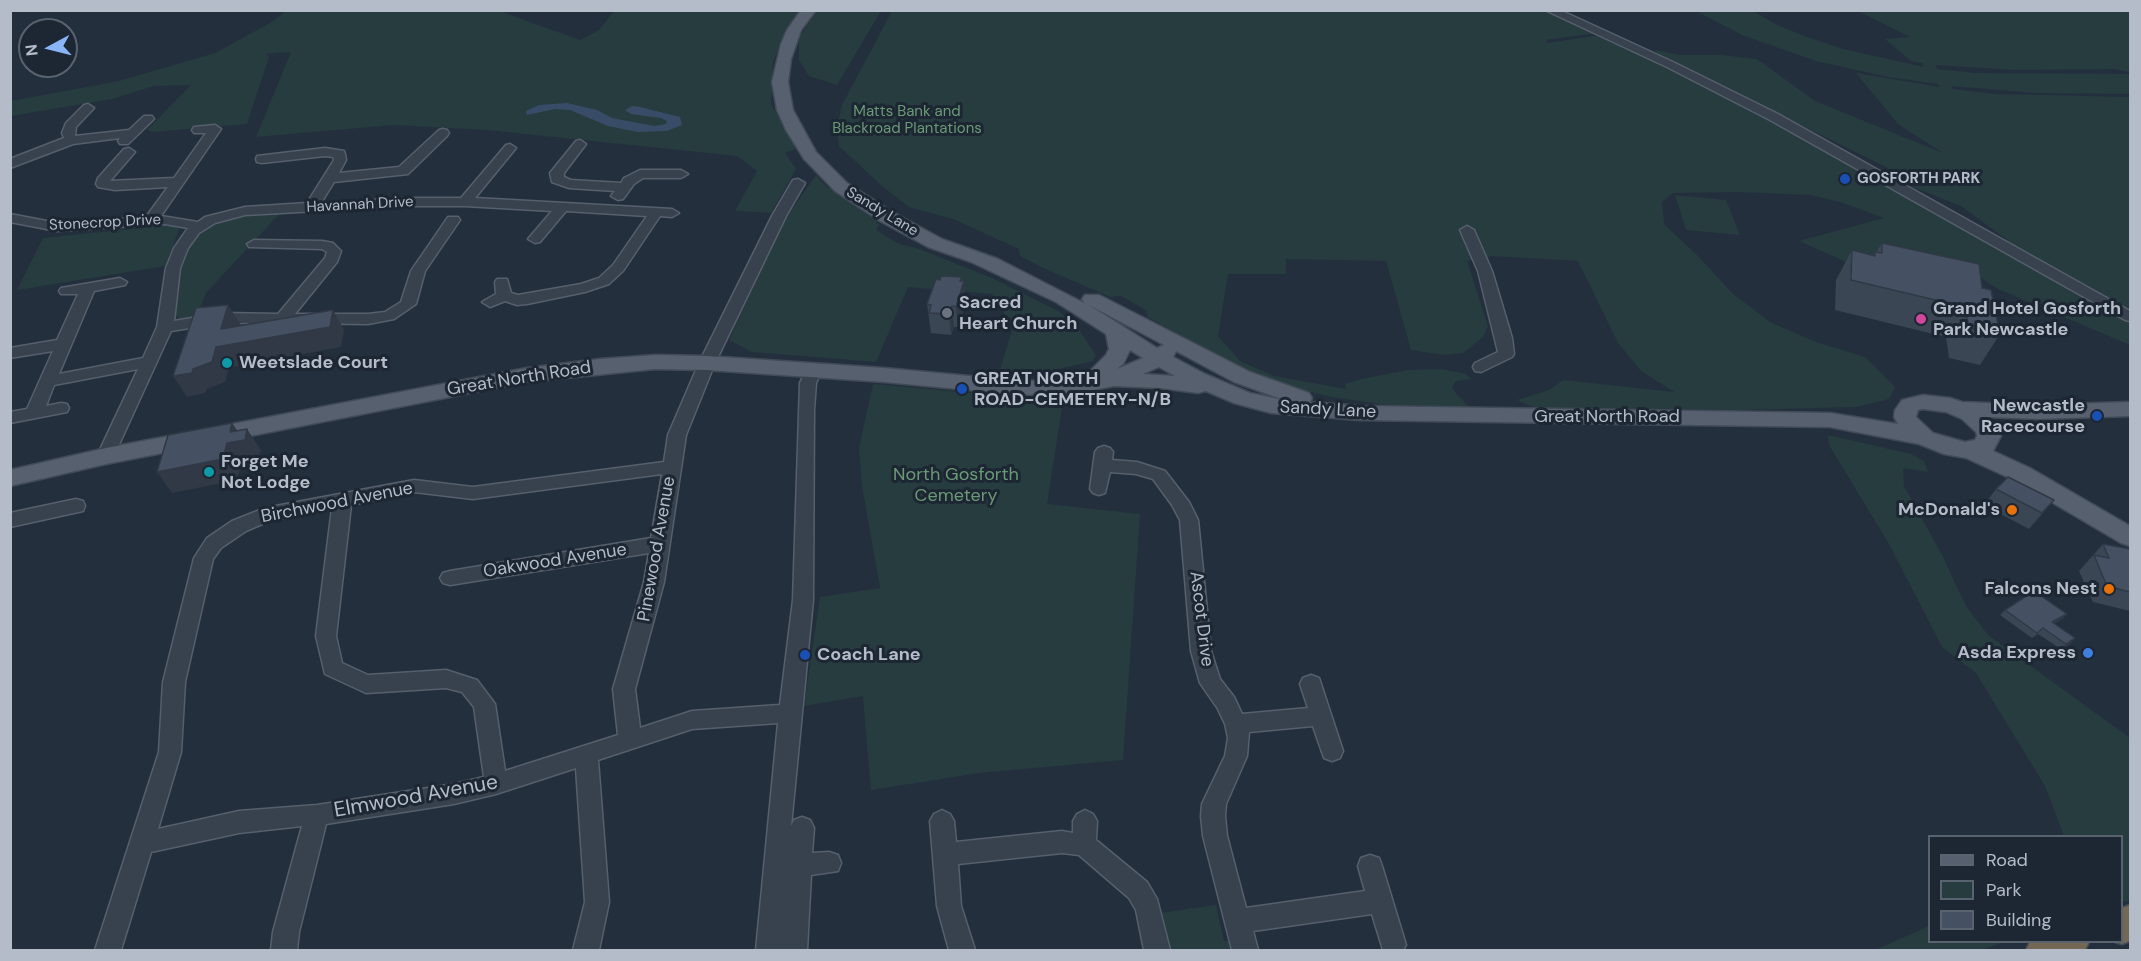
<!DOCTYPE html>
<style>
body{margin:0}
#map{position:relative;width:2141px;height:961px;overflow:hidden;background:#242f3e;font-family:"DM Sans",sans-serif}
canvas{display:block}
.frame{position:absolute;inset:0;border:12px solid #b4bcc9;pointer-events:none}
.legend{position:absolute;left:1928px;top:835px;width:195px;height:108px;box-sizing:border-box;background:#1d2633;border:2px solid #59626f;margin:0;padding:8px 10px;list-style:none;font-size:18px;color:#b4bcc9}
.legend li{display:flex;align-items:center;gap:12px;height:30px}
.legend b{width:30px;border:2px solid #59626f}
.north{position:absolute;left:18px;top:18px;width:60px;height:60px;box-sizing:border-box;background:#1d2633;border:2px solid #59626f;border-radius:50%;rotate:263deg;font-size:16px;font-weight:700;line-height:24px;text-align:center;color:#b4bcc9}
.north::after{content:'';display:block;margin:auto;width:21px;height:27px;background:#8ab4f8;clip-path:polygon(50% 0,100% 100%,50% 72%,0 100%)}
</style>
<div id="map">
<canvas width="2141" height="961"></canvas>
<div class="frame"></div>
<ul class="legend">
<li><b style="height:8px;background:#56606e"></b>Road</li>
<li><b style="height:16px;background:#263c3f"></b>Park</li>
<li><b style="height:16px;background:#455162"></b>Building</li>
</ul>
<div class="north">N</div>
</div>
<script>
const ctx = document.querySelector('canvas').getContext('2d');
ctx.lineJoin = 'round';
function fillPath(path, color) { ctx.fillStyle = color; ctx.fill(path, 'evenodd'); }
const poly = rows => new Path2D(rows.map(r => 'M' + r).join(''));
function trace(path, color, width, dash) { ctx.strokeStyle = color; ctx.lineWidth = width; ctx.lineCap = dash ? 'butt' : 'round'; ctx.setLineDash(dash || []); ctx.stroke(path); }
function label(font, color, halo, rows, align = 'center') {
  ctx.font = font + ' "DM Sans",sans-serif'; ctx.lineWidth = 6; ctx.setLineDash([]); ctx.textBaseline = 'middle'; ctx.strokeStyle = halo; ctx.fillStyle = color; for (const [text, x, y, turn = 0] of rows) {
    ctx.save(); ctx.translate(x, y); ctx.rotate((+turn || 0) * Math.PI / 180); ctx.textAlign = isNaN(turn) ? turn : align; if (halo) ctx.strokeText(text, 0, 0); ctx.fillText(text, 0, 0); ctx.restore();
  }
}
fillPath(poly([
 [817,10,881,11,837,85,809,76,799,60,799,38],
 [286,11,492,11,502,12,580,40,599,30,614,11,800,11,785,34,773,62,771,104,798,148,785,153,796,169,771,213,735,211,757,171,737,156,487,130,393,125,256,137,291,52,266,54,269,57,247,124,152,132,147,130,191,85,154,86,112,99,11,116,11,101,119,81,215,53,270,23],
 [892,11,1547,11,1597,33,1546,40,1548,43,1600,35,1768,117,2130,322,2130,345,1998,289,1960,264,1874,268,1853,265,1799,241,1884,218,1840,202,1810,195,1737,192,1673,193,1662,202,1664,224,1699,257,1732,293,1770,322,1816,342,1865,357,1895,387,1889,399,1856,407,1739,410,1535,408,1517,400,1549,390,1563,380,1674,392,1641,371,1618,343,1578,261,1493,256,1467,261,1488,326,1483,337,1463,353,1444,355,1411,350,1386,261,1286,259,1286,274,1228,274,1218,336,1240,361,1274,376,1346,389,1345,384,1361,379,1408,370,1441,369,1466,374,1471,379,1456,381,1452,387,1457,395,1469,406,1394,406,1331,397,1271,382,1216,356,1148,317,1146,310,1121,296,1110,297,1041,267,1020,256,1019,249,953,219,909,207,882,186,839,146,837,127,842,105],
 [1696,11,1753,11,1777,25,1807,37,1843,49,1924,67,1922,63,1911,61,1885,39,1910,37,1858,11,2130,11,2130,72,2113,69,2016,70,1935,65,1938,69,1976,73,2130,74,2130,94,2035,93,1951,86,1953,89,1995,94,2130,97,2130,311,2070,276,2021,250,1961,206,1911,186,1886,167,1656,54,1655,50,1680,55,1721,55,1757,59,1815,101,1943,153,1898,124,1856,73,1940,87,1938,84,1888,77,1816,61,1742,35],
 [816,175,825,185,874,219,879,225,876,230,899,244,917,248,992,278,1060,312,1079,330,1096,355,1093,361,1045,372,999,373,1013,327,992,294,908,287,876,362,752,352,729,340,782,224],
 [1675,195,1726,200,1740,235,1686,230],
 [281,212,206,293,197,317,182,319,174,316,181,260,192,239,206,225,246,214],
 [181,224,165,266,17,290,43,238],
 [873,384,1063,401,1047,504,1140,514,1123,760,979,773,871,790,863,696,804,706,820,597,880,588,862,486,859,448],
 [1828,435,1911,454,1924,461,1928,472,1903,468,1904,486,1942,555,1966,606,1988,635,2130,738,2130,901,2122,902,2122,836,2064,836,2045,786,1976,673,1942,647,1889,544,1829,445],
 [1216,905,1224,941,1229,941,1231,950,1168,950,1160,913],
 [1929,926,1930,942,2003,942,1982,950,1875,950]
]), '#263c3f');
fillPath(poly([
 [567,103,597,110,612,118,654,126,666,124,667,121,661,118,631,114,625,110,632,106,640,107,680,117,682,125,667,131,638,132,608,126,570,110,555,109,527,115,526,111,539,105]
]), '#394c67');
const minor = poly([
 [1545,10,1560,10,1675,63,1778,114,2130,311,2130,321,2125,320,1770,120,1667,67,1545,10],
 [88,104,94,108,76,127,75,136,129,130,144,116,152,116,154,119,128,144,120,144,118,141,120,138,73,144,10,168,10,159,64,138,62,133,66,123,84,105,88,104],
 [215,125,221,129,161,216,198,222,205,217,245,207,307,203,334,160,333,157,325,156,262,163,257,162,256,159,257,156,325,148,344,151,345,154,346,160,339,173,399,167,439,130,443,129,447,130,449,133,447,136,408,174,334,182,321,203,407,198,461,198,506,145,510,144,516,148,475,198,672,209,679,213,672,217,660,216,623,271,609,284,585,292,527,304,517,305,505,301,490,307,482,302,496,294,495,282,497,279,507,279,511,293,518,295,581,284,599,278,613,265,647,216,566,211,540,242,535,243,528,239,552,211,465,206,407,206,245,215,215,223,199,233,188,248,180,268,174,321,221,313,278,314,325,258,327,252,322,249,249,247,247,244,254,240,322,241,333,243,341,251,337,262,295,314,368,314,385,312,401,302,411,271,448,217,458,217,460,220,425,271,416,304,394,319,368,324,288,323,284,329,279,331,274,329,271,326,273,323,221,323,171,331,112,460,100,460,97,456,138,369,54,385,46,406,61,403,67,404,69,408,67,412,10,423,10,412,27,409,53,351,10,358,10,348,57,340,78,294,61,294,59,291,61,288,120,278,127,282,125,285,94,291,59,374,143,358,157,327,166,268,174,248,188,228,165,224,57,231,10,222,10,214,57,223,146,217,168,187,115,190,98,187,96,184,98,178,124,149,129,148,135,152,110,181,174,178,206,133,194,133,192,130,194,127,215,125],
 [580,140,586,144,564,173,564,177,571,180,621,183,624,178,640,170,681,170,688,174,681,178,643,178,634,184,623,199,618,200,611,196,615,191,569,188,552,182,550,173,576,141,580,140],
 [798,179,805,183,786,216,715,363,686,435,664,582,635,689,640,728,692,711,780,705,793,600,800,383,808,366,820,366,822,370,816,383,814,410,813,600,791,826,794,820,802,817,810,820,814,828,812,853,829,852,838,855,841,863,838,871,811,875,807,950,756,950,778,723,692,729,598,760,609,902,599,950,573,950,585,902,576,768,496,794,454,804,326,824,299,932,297,950,271,950,273,932,302,826,239,833,151,852,121,950,95,950,159,752,163,682,194,558,207,538,232,521,265,508,414,480,473,487,664,462,668,435,699,363,772,216,793,180,798,179],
 [662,474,651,538,450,571,443,573,440,578,443,583,450,585,649,553,644,582,613,689,618,735,505,771,495,704,477,680,446,670,368,675,342,663,336,636,351,505,414,492,473,499,662,474],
 [332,508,316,636,325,674,366,693,446,688,462,692,474,707,484,777,454,784,317,805,239,811,158,829,181,752,185,682,213,559,221,548,246,531,269,521,332,508],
 [1467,226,1474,230,1492,271,1512,338,1514,354,1512,357,1481,372,1475,371,1473,367,1475,363,1498,352,1478,271,1460,230,1467,226],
 [1104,446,1110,448,1113,452,1112,460,1137,462,1165,471,1189,502,1198,520,1211,651,1220,679,1234,697,1242,714,1308,708,1300,684,1303,678,1311,675,1319,678,1343,751,1340,758,1332,761,1324,758,1313,726,1249,732,1247,756,1226,804,1225,816,1227,836,1246,908,1365,891,1358,866,1361,858,1370,855,1379,858,1382,866,1406,945,1403,950,1383,950,1372,914,1253,931,1258,950,1232,950,1203,836,1201,816,1202,804,1225,756,1228,738,1225,724,1218,709,1200,683,1191,651,1180,520,1172,505,1153,479,1136,474,1110,472,1105,493,1099,495,1093,493,1090,489,1095,452,1098,448,1104,446],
 [76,499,83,501,85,506,83,511,10,527,10,513,76,499],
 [942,810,950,814,954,821,956,842,1062,831,1073,833,1073,821,1077,814,1085,810,1093,814,1097,821,1096,840,1147,882,1157,899,1170,950,1144,950,1136,910,1129,898,1079,855,1062,853,958,864,961,906,975,950,949,950,937,906,930,821,934,814,942,810]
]);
const major = poly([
 [801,10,816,10,801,30,791,59,788,82,793,110,816,152,847,183,894,213,942,239,998,259,1084,303,1082,299,1085,295,1099,295,1250,372,1309,393,1312,398,1310,402,1360,406,1830,413,1898,424,1894,417,1895,410,1902,400,1923,395,1950,398,1962,402,2039,405,2130,402,2130,416,2039,419,1987,417,2001,436,1993,451,2030,468,2130,526,2130,546,2121,543,2014,480,1966,458,1944,454,1919,444,1893,439,1830,427,1360,420,1271,413,1234,403,1206,391,1198,393,1160,388,1114,386,1061,396,1012,394,884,382,707,370,655,369,527,382,106,464,10,486,10,470,106,448,527,368,600,359,655,355,707,356,884,368,1012,380,1061,382,1091,378,1088,373,1106,355,1109,349,1106,334,1056,302,971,262,928,247,880,221,835,191,804,159,786,130,777,110,772,82,781,44,787,30,801,10],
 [1089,305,1164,345,1157,348,1089,305],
 [1130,350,1143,358,1117,369,1123,364,1130,350],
 [1176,351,1234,382,1284,400,1250,393,1205,374,1173,357,1176,351],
 [1159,367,1175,376,1143,374,1159,367],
 [1923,409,1946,412,1962,419,1976,432,1977,436,1975,440,1965,442,1933,433,1916,417,1918,410,1923,409]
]);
const highway = poly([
 [2130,905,2130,941,2122,944,2115,942,2122,942,2122,908,2130,905],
 [2030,942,2089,942,2085,950,2026,950,2030,942]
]);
trace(minor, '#565f6c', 3);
trace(major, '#414a57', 3);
trace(highway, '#434c59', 3);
fillPath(minor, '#38414e');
fillPath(major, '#56606e');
fillPath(highway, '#746855');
fillPath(poly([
 [1882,243,1982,288,2000,334,1980,365,1949,358,1946,337,1835,310,1836,280,1852,250,1874,255],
 [962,277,966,302,958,327,954,327,951,335,931,333,927,304],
 [1996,489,2054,500,2029,529,1984,505],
 [2103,544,2130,549,2130,611,2093,602,2079,571],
 [2005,610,2067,614,2062,619,2054,624,2075,638,2070,644,2061,649,2038,634,2032,638,2000,615]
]), '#3b4654');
fillPath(poly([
 [962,277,962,287,964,281,966,302,958,327,956,307],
 [228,305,241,325,333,310,344,330,341,347,229,368,225,382,207,389,205,393,187,397,173,376,193,369,221,329],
 [952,306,954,327,951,335,949,314],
 [232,423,244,440,247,429,261,450,258,461,241,464,237,480,172,493,157,472,230,432],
 [2054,500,2041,516,2029,529,2042,513],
 [2067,614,2062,619,2047,628,2052,622],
 [2075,638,2070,644,2061,649,2066,644]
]), '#303945');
const building = poly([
 [1882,243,1979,264,1982,288,1991,290,2000,334,1969,328,1965,307,1851,280,1852,250,1875,256,1875,252,1882,253,1882,243],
 [941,276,962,277,960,281,964,281,956,307,952,306,949,314,929,313,931,305,927,304,936,279,940,280,941,276],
 [228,305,221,329,333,310,330,327,216,347,212,362,193,369,192,373,173,376,196,308,228,305],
 [232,423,230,432,247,429,245,440,227,443,223,459,157,472,168,435,232,423],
 [2008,477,2054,500,2042,513,1996,489,2008,477],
 [2103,544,2130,549,2130,592,2107,586,2094,555,2109,558,2103,544],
 [2034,591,2067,614,2052,622,2075,638,2066,644,2043,628,2037,633,2005,610,2034,591]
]);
fillPath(building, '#455162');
trace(building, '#303945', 1.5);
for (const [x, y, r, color] of [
 [1845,179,6,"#1a4fb4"],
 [947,313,6,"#6b7280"],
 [1921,319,6,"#d1479c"],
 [227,363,6,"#0f9aa8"],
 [962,389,6,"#1a4fb4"],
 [2097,416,6,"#1a4fb4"],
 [209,472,6,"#0f9aa8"],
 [2012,510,6,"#e8710a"],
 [2109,589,6,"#e8710a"],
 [2088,653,6,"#3f7fe0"],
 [805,655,6,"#1a4fb4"]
]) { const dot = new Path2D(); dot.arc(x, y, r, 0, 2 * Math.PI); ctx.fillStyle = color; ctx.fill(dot); trace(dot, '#1d2633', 2); }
label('15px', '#6b9a76', '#1d2633', [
 ["Matts Bank and",907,112],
 ["Blackroad Plantations",907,129]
]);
label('bold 15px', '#b4bcc9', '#1d2633', [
 ["GOSFORTH PARK",1857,179]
], 'left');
label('15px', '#b4bcc9', '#1d2633', [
 ["Havannah Drive",360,205,-3],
 ["Sandy Lane",882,212,31],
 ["Stonecrop Drive",105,223,-3]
]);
label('bold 18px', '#b4bcc9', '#1d2633', [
 ["Sacred",959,303],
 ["Heart Church",959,324],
 ["Grand Hotel Gosforth",1933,309],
 ["Park Newcastle",1933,330],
 ["Weetslade Court",239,363],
 ["GREAT NORTH",974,379],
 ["ROAD-CEMETERY-N/B",974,400],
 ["Newcastle",2085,406,"right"],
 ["Racecourse",2085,427,"right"],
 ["Forget Me",221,462],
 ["Not Lodge",221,483],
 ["McDonald's",2000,510,"right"],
 ["Falcons Nest",2097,589,"right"],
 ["Asda Express",2076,653,"right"],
 ["Coach Lane",817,655]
], 'left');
label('18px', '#b4bcc9', '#1d2633', [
 ["Great North Road",519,379,-9],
 ["Sandy Lane",1328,410,3],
 ["Great North Road",1607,417],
 ["Birchwood Avenue",337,503,-11],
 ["Pinewood Avenue",657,549,-80],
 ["Oakwood Avenue",555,561,-9],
 ["Ascot Drive",1201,619,83]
]);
label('18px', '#6b9a76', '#1d2633', [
 ["North Gosforth",956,475],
 ["Cemetery",956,496]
]);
label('21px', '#b4bcc9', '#1d2633', [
 ["Elmwood Avenue",416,797,-10]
]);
</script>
